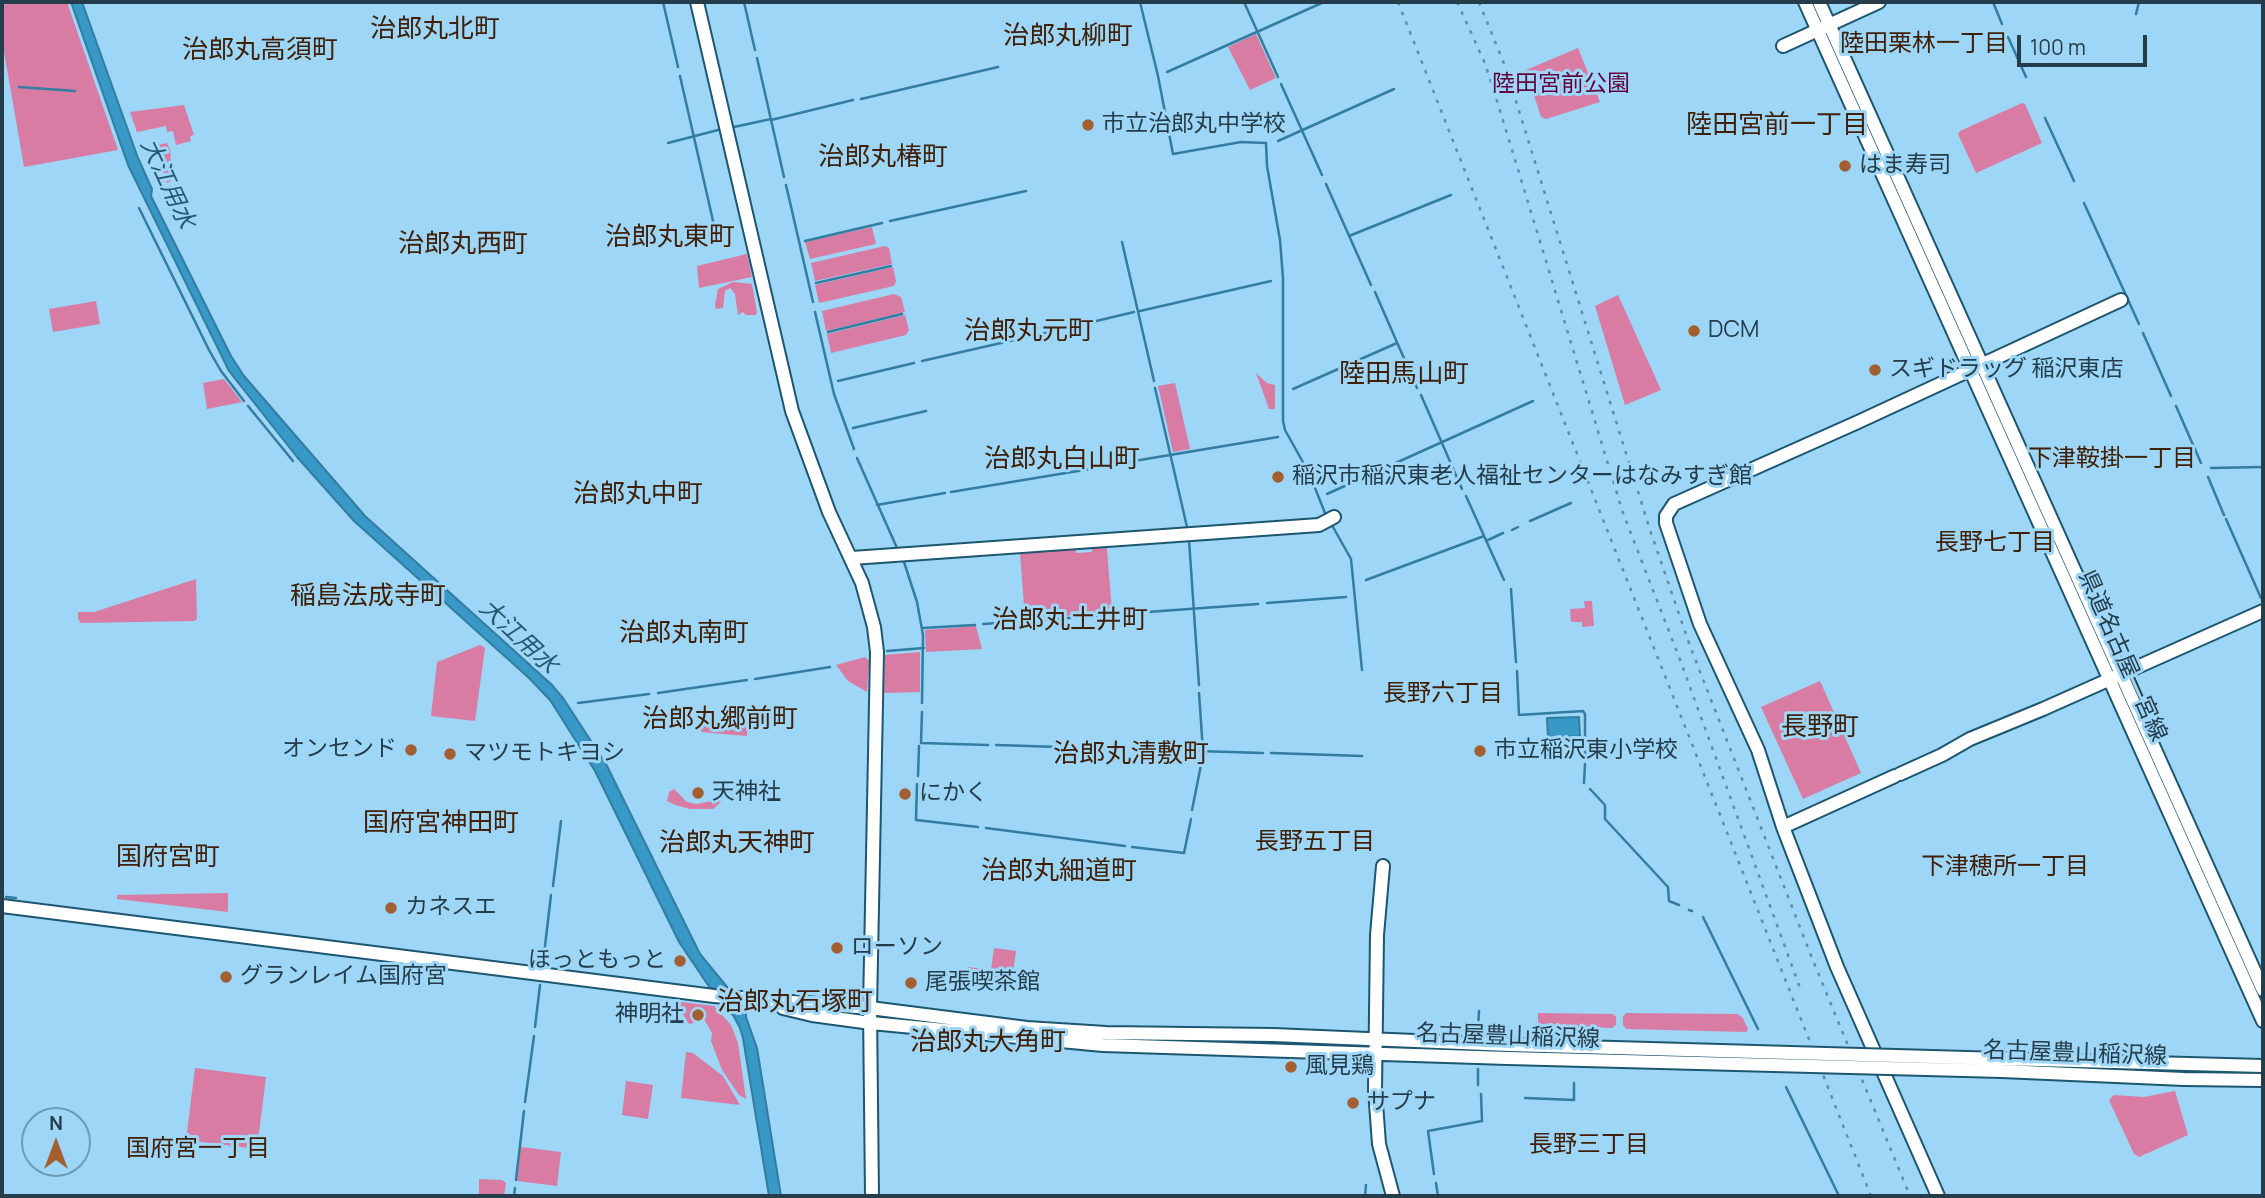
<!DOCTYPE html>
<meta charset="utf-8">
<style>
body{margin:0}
#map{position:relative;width:2265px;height:1198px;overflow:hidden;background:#9dd6f6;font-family:Manrope,sans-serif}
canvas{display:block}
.frame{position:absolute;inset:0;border:4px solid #253d4a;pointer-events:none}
.north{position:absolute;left:21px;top:1107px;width:70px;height:70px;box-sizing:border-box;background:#9dd6f6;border:2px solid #6d99b1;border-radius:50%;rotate:0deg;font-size:19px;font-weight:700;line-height:28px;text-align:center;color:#253d4a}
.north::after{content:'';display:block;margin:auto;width:24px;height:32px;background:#a35f30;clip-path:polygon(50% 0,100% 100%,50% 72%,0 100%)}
.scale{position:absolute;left:2017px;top:35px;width:130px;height:32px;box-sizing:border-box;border:4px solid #253d4a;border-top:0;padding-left:9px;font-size:21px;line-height:24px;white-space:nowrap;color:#253d4a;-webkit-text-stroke:5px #9dd6f6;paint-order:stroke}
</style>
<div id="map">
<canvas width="2265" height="1198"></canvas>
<div class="frame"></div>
<div class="north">N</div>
<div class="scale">100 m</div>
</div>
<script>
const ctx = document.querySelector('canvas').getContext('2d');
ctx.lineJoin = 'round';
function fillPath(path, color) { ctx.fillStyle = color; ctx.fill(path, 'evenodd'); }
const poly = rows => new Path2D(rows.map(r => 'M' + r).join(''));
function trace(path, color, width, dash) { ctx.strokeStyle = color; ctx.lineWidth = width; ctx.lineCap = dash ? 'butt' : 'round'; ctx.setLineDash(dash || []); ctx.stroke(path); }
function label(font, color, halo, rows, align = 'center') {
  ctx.font = font + ' Manrope,"Noto Sans JP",sans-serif'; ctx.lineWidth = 6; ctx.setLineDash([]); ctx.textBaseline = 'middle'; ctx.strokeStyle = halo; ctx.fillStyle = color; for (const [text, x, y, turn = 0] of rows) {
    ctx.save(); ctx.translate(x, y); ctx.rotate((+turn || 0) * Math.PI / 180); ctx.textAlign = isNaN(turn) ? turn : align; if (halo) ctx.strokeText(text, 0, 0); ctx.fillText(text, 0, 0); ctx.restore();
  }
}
fillPath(poly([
 [22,2,67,2,118,150,24,167,2,40,2,5],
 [1256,34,1276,78,1250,90,1228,47],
 [1578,48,1600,102,1546,119,1541,117,1526,70],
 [2022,103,2025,104,2042,143,1976,173,1958,134,1960,131],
 [184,105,194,135,190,136,191,141,176,145,173,131,167,132,166,126,137,132,130,112],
 [167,143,170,149,172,180,168,183,165,181,160,155,156,149,158,145],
 [872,227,876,244,810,259,805,242],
 [885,246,889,248,892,264,815,281,811,263],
 [747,254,752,277,699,288,697,266],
 [893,267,896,281,894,286,819,303,815,285],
 [733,282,752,284,757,313,755,315,746,315,743,312,738,315,735,294,730,288,725,291,723,308,716,309,715,305,718,289],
 [894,294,901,297,905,312,826,331,822,311],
 [1618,295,1661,390,1625,405,1595,306],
 [96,301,100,324,53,332,49,309],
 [905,315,909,330,906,335,831,353,827,334],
 [1256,373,1267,383,1275,385,1275,409,1269,409],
 [224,379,242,402,207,409,203,383],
 [1175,383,1190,449,1173,452,1158,386],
 [1103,546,1107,549,1112,612,1025,619,1020,552,1075,548,1076,553,1092,552,1092,547],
 [196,579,197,619,194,621,81,623,78,619,78,612,94,612],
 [1584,601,1592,601,1594,626,1582,627,1582,622,1571,622,1570,609,1585,608],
 [976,626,982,649,926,652,925,630],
 [480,645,485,648,475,721,431,716,437,662],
 [920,652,920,692,884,693,885,655],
 [865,657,869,661,867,692,848,681,836,665],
 [1820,681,1861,773,1803,799,1761,707],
 [702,719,747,722,747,736,701,732],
 [674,789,687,802,696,804,718,800,721,802,713,809,690,809,675,805,667,801,669,792],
 [228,893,228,912,117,899,117,895],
 [994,948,1016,951,1011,987,967,981,968,967,991,970],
 [680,1002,714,1006,731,1025,738,1043,746,1099,739,1095,722,1070,711,1041,712,1033,701,1014,698,1012,694,1014,695,1021,691,1024,688,1023,678,1006],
 [1538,1013,1613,1014,1616,1017,1616,1025,1612,1028,1538,1025],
 [1626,1013,1738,1014,1743,1018,1748,1029,1746,1032,1626,1029,1623,1025,1623,1017],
 [686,1052,693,1053,723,1076,740,1105,681,1098],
 [195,1068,266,1077,257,1149,186,1140],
 [626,1081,653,1085,648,1119,622,1115],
 [2175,1091,2188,1135,2139,1157,2134,1154,2109,1100,2114,1095,2144,1097],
 [521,1147,561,1152,557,1186,517,1181],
 [479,1179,502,1180,506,1183,504,1196,479,1196]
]), '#d87ca4');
const water = poly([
 [71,2,82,2,138,158,152,189,151,196,231,356,244,376,365,516,551,684,563,698,606,764,700,954,746,1010,746,1017,757,1048,781,1196,769,1196,743,1038,740,1028,733,1015,728,1012,714,994,679,942,595,771,550,700,529,678,354,521,297,457,229,371,128,165,71,2],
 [1579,717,1580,736,1548,738,1547,718,1579,717]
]);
fillPath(water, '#3898c6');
trace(water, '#327da1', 2);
trace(poly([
 [663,2,678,67],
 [744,2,755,50],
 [1140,2,1158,76,1173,154,1241,142,1266,143,1267,166,1280,240,1283,278,1283,421,1285,430,1309,473,1325,513],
 [1244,2,1278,77],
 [1993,2,2002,24],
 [2136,14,2139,2],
 [2008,37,2026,77],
 [757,58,784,177],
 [1167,72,1324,2],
 [680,76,716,234],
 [1281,84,1322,175],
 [19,87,75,91],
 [861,99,998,67],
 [2045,118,2074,181],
 [771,120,853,100],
 [734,127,771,119],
 [1278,141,1394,89],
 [668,143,718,130],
 [1326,184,1371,285],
 [786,185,813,302],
 [2084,203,2139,324],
 [139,208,209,350,221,371,244,401],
 [890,221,1026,191],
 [1349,236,1451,195],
 [805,241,882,223],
 [1122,242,1154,381],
 [816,283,891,266],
 [1375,292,1417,388],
 [1140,311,1271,281],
 [815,312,834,394,854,449],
 [1067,328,1134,312],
 [828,332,902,314],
 [2143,333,2171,396],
 [922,361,1058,330],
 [838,381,914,363],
 [1155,388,1187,527],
 [1293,389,1397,343],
 [1421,395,1462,489],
 [248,406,293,461],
 [2176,406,2201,463],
 [853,428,926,411],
 [857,458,897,548],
 [1098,467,1278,437],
 [2211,468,2263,467],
 [2208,477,2224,515],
 [951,492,1090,469],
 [1327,494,1533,401],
 [1466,496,1504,580],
 [877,505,945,493],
 [2226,519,2261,598],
 [1530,521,1571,503],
 [1333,527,1351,559,1362,670],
 [1512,530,1518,527],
 [1189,540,1199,685],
 [1486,541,1503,533],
 [904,562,917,602,923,635,922,703],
 [1366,580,1484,536],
 [1511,589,1516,662],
 [1267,603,1346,597],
 [1120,614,1258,604],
 [983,624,1111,615],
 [922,628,975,625],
 [887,651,924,648],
 [1517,671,1519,715,1583,711,1585,714,1585,755],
 [755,679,830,667],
 [658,693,747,680],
 [1199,693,1203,751],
 [578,703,649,694],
 [922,712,921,743,988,745],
 [996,745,1123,749],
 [1132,749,1263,753],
 [1271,753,1362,756],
 [918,776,919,746],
 [1584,783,1585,764],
 [917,784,916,820,978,827],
 [1590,789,1605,805,1605,819,1668,887,1669,901,1679,905],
 [1192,810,1203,755],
 [986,828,1125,846],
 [1132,847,1184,853,1191,819],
 [553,886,561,821],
 [6,897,16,898],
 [1689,910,1692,911],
 [1703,917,1758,1029],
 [543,963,551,895],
 [535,1027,540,985],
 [1478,1030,1479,1011],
 [1478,1085,1478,1069],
 [1786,1087,1839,1196],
 [1525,1098,1574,1100,1574,1083],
 [525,1102,534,1036],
 [1434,1174,1428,1131,1482,1121,1481,1094],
 [516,1180,524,1111],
 [1436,1183,1438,1196],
 [514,1196,515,1188],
 [1365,1196,1366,1185]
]), '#327da1', 2.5);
const secondary = poly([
 [697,2,792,411,829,512,862,583,874,627,877,652,870,1008,872,1196],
 [1805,2,2263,1021],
 [1819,2,2263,990],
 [1783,46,1879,2],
 [852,558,1319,525,1334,517],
 [1900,774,1942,755,1970,739,2043,709,2263,611],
 [1783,827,1895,776],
 [1383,866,1377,935,1375,1090,1379,1144,1393,1196],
 [2,906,714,996,870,1008,1027,1028,1106,1033,1273,1035,1509,1045],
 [783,1008,812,1015,871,1023,1103,1045,1508,1058],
 [2002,1059,2263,1066],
 [2002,1071,2184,1079,2263,1080],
 [1938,1196,1837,967,1783,827,1758,750,1700,624,1666,523,1666,516,1674,504,1858,422,2121,300]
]);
trace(secondary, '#1c5671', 16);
trace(secondary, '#fff', 12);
trace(poly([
 [1398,2,1871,1196],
 [1457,2,1484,61,1494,91,1623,513,1679,657,1800,988],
 [1479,2,1505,66,1650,530,1690,646,1812,958,1910,1196]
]), '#638ca3', 2.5, [3.5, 7]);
const secondaryBridge = poly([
 [1509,1045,2002,1059],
 [1508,1058,2002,1071]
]);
trace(secondaryBridge, '#1c5671', 16, []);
trace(secondaryBridge, '#fff', 12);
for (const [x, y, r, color] of [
 [1088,125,7,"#a35f30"],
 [1845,166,7,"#a35f30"],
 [1694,331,7,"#a35f30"],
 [1875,370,7,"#a35f30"],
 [1278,477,7,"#a35f30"],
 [411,750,7,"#a35f30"],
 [1480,751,7,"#a35f30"],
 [450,754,7,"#a35f30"],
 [698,793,7,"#a35f30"],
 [905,794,7,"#a35f30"],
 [391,908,7,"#a35f30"],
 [837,948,7,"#a35f30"],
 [680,961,7,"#a35f30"],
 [226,977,7,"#a35f30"],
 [911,983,7,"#a35f30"],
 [698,1015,7,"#a35f30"],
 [1291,1067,7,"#a35f30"],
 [1353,1103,7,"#a35f30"]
]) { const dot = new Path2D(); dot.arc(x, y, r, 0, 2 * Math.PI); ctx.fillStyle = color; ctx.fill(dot); trace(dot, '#9dd6f6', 2.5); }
label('23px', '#63003b', '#9dd6f6', [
 ["陸田宮前公園",1561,85]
]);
label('23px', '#253d4a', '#9dd6f6', [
 ["市立治郎丸中学校",1102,125],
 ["はま寿司",1859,166],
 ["DCM",1708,331],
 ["スギドラッグ 稲沢東店",1889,370],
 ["稲沢市稲沢東老人福祉センターはなみすぎ館",1292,477],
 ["オンセンド",397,750,"right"],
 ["市立稲沢東小学校",1494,751],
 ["マツモトキヨシ",464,754],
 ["天神社",712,793],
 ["にかく",919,794],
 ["カネスエ",405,908],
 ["ローソン",851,948],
 ["ほっともっと",666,961,"right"],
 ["グランレイム国府宮",240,977],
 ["尾張喫茶館",925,983],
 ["神明社",684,1015,"right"],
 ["風見鶏",1305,1067],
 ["サプナ",1367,1103]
], 'left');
label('23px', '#253d4a', '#9dd6f6', [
 ["県道名古屋一宮線",2122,656,66],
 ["名古屋豊山稲沢線",1508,1037,2],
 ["名古屋豊山稲沢線",2075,1054,2]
]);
label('24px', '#402009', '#9dd6f6', [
 ["陸田栗林一丁目",1924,44],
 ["下津鞍掛一丁目",2112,459],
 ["長野七丁目",1995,543],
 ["長野六丁目",1443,694],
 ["長野五丁目",1315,842],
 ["下津穂所一丁目",2005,867],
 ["長野三丁目",1589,1145],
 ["国府宮一丁目",198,1149]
]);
label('italic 24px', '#265871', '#9dd6f6', [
 ["大江用水",167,184,65],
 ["大江用水",518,637,43]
]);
label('26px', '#402009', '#9dd6f6', [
 ["治郎丸北町",435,30],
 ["治郎丸柳町",1068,37],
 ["治郎丸高須町",260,51],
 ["陸田宮前一丁目",1777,126],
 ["治郎丸椿町",883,158],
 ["治郎丸東町",670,238],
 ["治郎丸西町",463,245],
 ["治郎丸元町",1029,332],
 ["陸田馬山町",1404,375],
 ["治郎丸白山町",1062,460],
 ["治郎丸中町",638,495],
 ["稲島法成寺町",368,597],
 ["治郎丸土井町",1070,621],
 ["治郎丸南町",684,634],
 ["治郎丸郷前町",720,720],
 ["長野町",1820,728],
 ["治郎丸清敷町",1131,755],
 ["国府宮神田町",441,824],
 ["治郎丸天神町",737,844],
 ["国府宮町",168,858],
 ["治郎丸細道町",1059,872],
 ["治郎丸石塚町",795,1003],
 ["治郎丸大角町",988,1043]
]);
</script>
